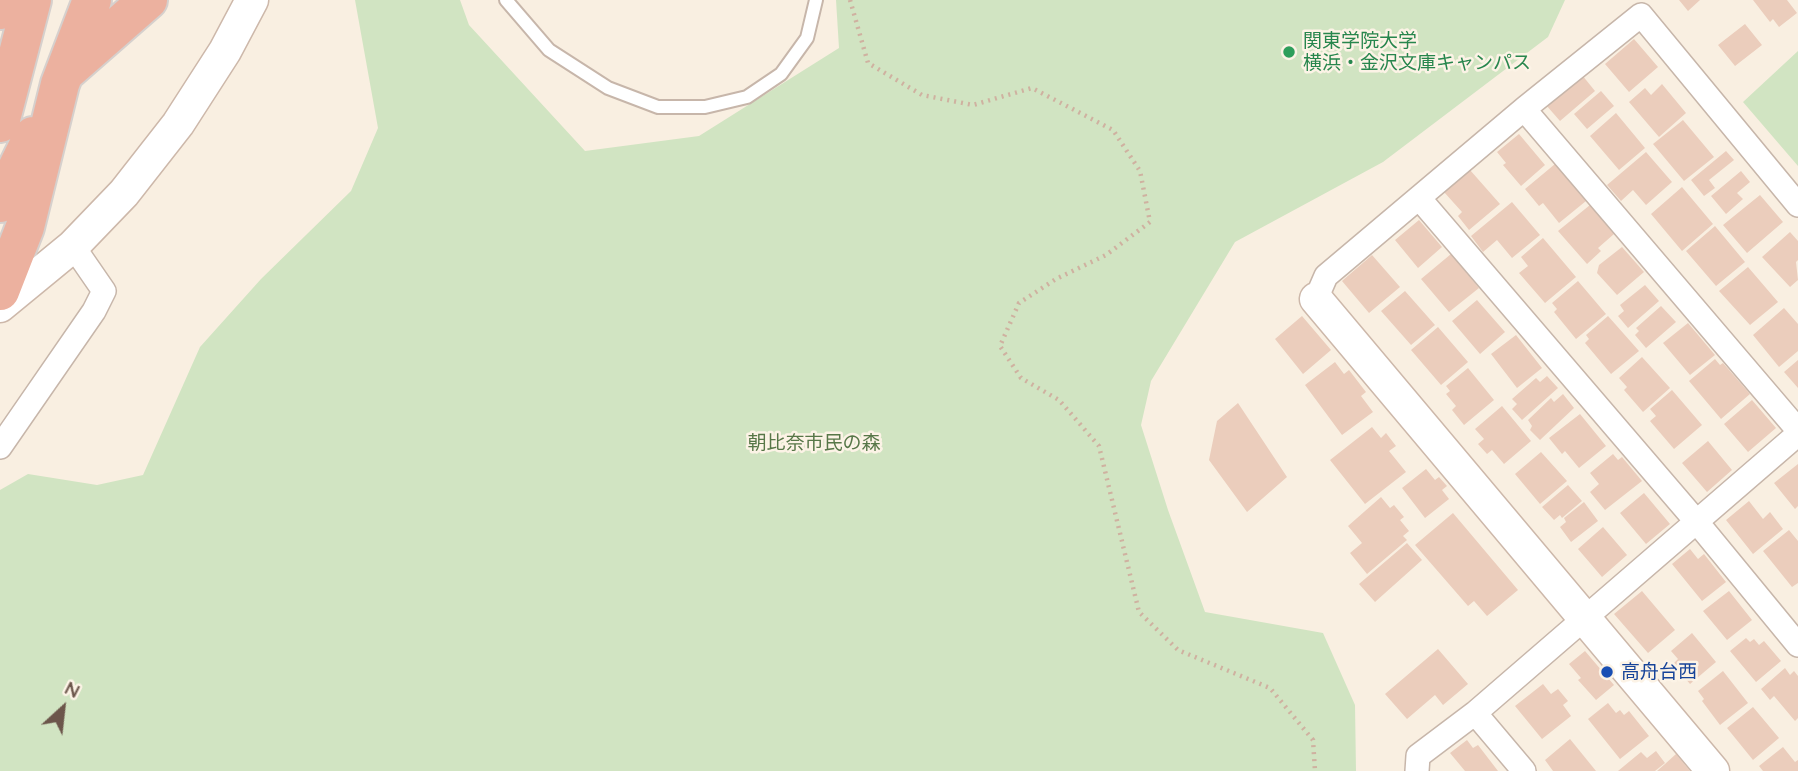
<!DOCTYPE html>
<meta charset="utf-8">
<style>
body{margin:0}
#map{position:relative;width:1798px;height:771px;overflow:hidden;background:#f9efe1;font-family:Quicksand,sans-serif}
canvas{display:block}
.north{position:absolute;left:28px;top:673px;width:70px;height:70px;-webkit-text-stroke:5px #fcf3e6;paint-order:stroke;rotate:27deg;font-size:19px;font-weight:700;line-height:28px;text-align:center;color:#6c564b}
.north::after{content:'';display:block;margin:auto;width:24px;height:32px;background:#6c564b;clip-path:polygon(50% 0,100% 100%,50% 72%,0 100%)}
</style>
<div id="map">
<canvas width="1798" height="771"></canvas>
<div class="north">N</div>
</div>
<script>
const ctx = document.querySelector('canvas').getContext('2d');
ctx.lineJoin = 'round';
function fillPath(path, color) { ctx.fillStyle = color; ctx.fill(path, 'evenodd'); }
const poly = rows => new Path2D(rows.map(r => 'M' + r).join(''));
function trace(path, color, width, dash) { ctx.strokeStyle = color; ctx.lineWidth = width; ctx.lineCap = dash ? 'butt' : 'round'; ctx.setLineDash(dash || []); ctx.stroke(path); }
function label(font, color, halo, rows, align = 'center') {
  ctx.font = font + ' Quicksand,"Noto Sans JP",sans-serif'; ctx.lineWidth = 5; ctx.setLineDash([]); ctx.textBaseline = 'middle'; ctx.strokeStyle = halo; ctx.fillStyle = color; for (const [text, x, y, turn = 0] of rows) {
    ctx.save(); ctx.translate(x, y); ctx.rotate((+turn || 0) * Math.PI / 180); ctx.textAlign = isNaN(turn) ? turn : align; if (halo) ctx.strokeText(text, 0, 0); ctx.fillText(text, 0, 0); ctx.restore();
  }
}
fillPath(poly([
 [355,0,460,0,469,25,585,151,699,136,839,48,836,0,1565,0,1548,37,1383,162,1235,242,1151,381,1141,425,1168,510,1205,612,1323,633,1355,705,1356,771,0,771,0,490,28,474,97,485,143,475,200,347,261,279,351,191,378,128],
 [1798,51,1798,166,1743,102]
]), '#d1e4c2');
fillPath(poly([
 [1679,0,1700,0,1688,11],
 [1753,0,1787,0,1797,13,1779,27,1773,19,1770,22],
 [1745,24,1762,45,1735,66,1718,45],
 [1634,39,1658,67,1629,92,1605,64],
 [1582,75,1595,91,1560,121,1546,105],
 [1662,84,1686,113,1659,137,1629,102,1645,88,1651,95],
 [1601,91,1614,106,1587,129,1574,114],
 [1616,113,1645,148,1619,170,1590,136],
 [1683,120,1714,157,1684,181,1653,144],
 [1519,134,1545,165,1521,186,1503,165,1506,163,1497,152],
 [1726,151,1734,160,1709,180,1715,188,1704,196,1691,180],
 [1646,152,1672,182,1646,205,1633,190,1621,201,1607,185],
 [1555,164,1586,201,1559,223,1543,203,1539,206,1525,189],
 [1470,170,1500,204,1469,230,1458,216,1462,212,1444,192],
 [1741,171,1750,182,1737,193,1743,199,1726,214,1711,196],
 [1682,187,1713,224,1682,251,1651,214],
 [1760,195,1783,222,1747,253,1723,225],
 [1512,202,1540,235,1512,258,1497,240,1483,252,1471,236],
 [1590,205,1614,234,1598,248,1601,251,1587,264,1558,231],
 [1419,220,1442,247,1418,268,1395,240],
 [1715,226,1745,262,1716,286,1686,251],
 [1790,232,1798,241,1798,260,1796,262,1798,280,1790,287,1762,257],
 [1543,238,1576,277,1545,303,1519,273,1528,266,1521,257],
 [1622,247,1644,272,1617,295,1597,273,1599,265],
 [1451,254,1479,288,1449,312,1421,279],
 [1372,255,1400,287,1369,313,1342,281],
 [1748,267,1778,302,1750,325,1719,291],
 [1578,281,1606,314,1576,339,1554,312,1557,309,1552,303],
 [1645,285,1659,301,1628,328,1618,316,1624,311,1620,305],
 [1405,291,1435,325,1411,345,1381,311],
 [1477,300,1505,332,1480,354,1452,321],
 [1661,306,1676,322,1646,348,1635,335,1639,331,1636,328],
 [1784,308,1798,324,1798,351,1779,367,1753,335],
 [1302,316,1331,350,1303,374,1275,339],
 [1608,316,1639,351,1611,374,1585,343,1589,339,1586,335],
 [1688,323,1715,355,1690,375,1663,343],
 [1438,327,1468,362,1441,385,1411,350],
 [1516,335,1542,368,1517,388,1491,354],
 [1642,357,1670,388,1643,412,1624,390,1627,387,1619,378],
 [1715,359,1720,365,1723,363,1750,394,1721,419,1689,381],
 [1798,360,1798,388,1784,372],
 [1335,362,1344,374,1349,370,1366,392,1361,396,1373,412,1342,435,1305,385],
 [1468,368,1494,400,1464,425,1452,410,1456,406,1446,394,1450,391,1446,386],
 [1547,376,1558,388,1522,420,1512,409,1517,404,1512,399,1536,378,1540,382],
 [1672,390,1702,425,1674,449,1650,421,1656,416,1650,409],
 [1563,394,1574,408,1540,440,1530,430,1532,426,1528,420,1551,398,1554,402],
 [1752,400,1776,428,1748,452,1724,424],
 [1238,403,1287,477,1247,512,1209,460,1217,421],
 [1502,406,1531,441,1504,464,1492,450,1487,454,1478,444,1484,439,1475,429],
 [1580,414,1606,446,1579,468,1565,451,1562,454,1549,438],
 [1372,427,1381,438,1386,433,1396,446,1389,451,1406,472,1365,504,1330,460],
 [1708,441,1732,470,1707,492,1682,463],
 [1541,452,1567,481,1540,504,1515,474],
 [1613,454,1618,460,1622,457,1642,481,1605,510,1590,492,1599,484,1590,473],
 [1798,464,1798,506,1795,509,1774,483],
 [1426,469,1435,480,1439,477,1447,486,1442,490,1449,499,1425,518,1402,488],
 [1568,485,1582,501,1562,518,1560,515,1554,520,1542,507],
 [1644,493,1670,524,1646,544,1620,513],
 [1381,497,1390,508,1394,505,1404,517,1400,520,1409,531,1403,536,1407,540,1367,574,1350,553,1362,543,1348,526],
 [1749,501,1763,519,1770,512,1783,529,1753,554,1726,520],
 [1584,502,1598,521,1571,542,1560,527,1566,522,1564,518],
 [1453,513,1518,590,1487,616,1474,601,1468,606,1415,545],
 [1603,527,1627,555,1602,577,1578,549],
 [1789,530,1798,541,1798,583,1792,587,1763,551],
 [1407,543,1422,560,1375,602,1359,584],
 [1690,549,1698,559,1704,554,1726,582,1702,601,1672,564],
 [1642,591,1675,630,1648,653,1614,614],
 [1729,591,1752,620,1727,640,1703,611],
 [1692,633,1716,662,1690,684,1673,664,1678,659,1671,651],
 [1746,638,1750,642,1754,639,1759,645,1764,641,1781,661,1756,682,1730,651],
 [1438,649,1468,684,1443,705,1435,695,1407,719,1385,694],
 [1585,651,1614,685,1596,700,1578,680,1581,678,1569,664],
 [1785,668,1790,675,1794,671,1798,676,1798,718,1795,721,1774,696,1770,700,1761,689],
 [1723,671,1748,703,1720,725,1702,701,1704,699,1698,691],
 [1543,684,1551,694,1558,689,1568,701,1563,705,1571,716,1542,739,1515,706],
 [1608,703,1616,713,1620,710,1624,715,1629,711,1649,736,1620,759,1588,719],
 [1753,707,1779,738,1753,760,1727,728],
 [1570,739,1596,771,1553,771,1545,760],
 [1467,740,1473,748,1478,745,1498,771,1465,771,1450,753],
 [1783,747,1795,762,1798,760,1798,771,1763,771,1759,766],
 [1656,751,1665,763,1655,771,1618,771,1641,752,1647,758],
 [1676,754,1690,771,1657,771,1665,764]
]), '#ebcdbc');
const lane = poly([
 [506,0,549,50,608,88,658,107,705,107,747,97,781,74,807,38,816,0]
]);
const street = poly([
 [1524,109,1798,430],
 [1419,198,1696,521,1798,645],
 [1316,299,1326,276,1524,109,1641,15,1798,205],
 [0,447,94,311,104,291,73,246],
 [1475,713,1524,771],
 [1417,771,1418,756,1475,713,1798,434]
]);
const secondary = poly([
 [1316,299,1713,771],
 [0,306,73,246,124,193,178,124,225,51,252,0]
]);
const highway = poly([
 [0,10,3,0],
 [68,70,148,0],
 [0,123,32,0],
 [0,203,33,136],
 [0,291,25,227,60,84,92,0]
]);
trace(lane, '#c7b6aa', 16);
trace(street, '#c7b6aa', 26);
trace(secondary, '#cdb8aa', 35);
trace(highway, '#d6d0cd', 42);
trace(poly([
 [850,0,868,63,922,95,973,105,1032,88,1113,130,1140,171,1150,222,1106,255,1056,279,1019,303,1000,346,1021,378,1059,400,1099,446,1139,612,1178,650,1270,688,1313,740,1315,771]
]), '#cfb1a0', 4.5, [2, 5]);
trace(lane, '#fff', 12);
trace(street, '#fff', 23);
trace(secondary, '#fff', 32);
trace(highway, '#ecb19f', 38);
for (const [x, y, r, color] of [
 [1289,52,7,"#2e9e5b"],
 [1607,672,7,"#1a4fb4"]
]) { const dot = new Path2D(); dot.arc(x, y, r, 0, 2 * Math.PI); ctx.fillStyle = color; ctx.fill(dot); trace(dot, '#fcf3e6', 2.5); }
label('19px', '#27864d', '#fcf3e6', [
 ["関東学院大学",1303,41],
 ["横浜・金沢文庫キャンパス",1303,63]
], 'left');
label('19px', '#577748', '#fcf3e6', [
 ["朝比奈市民の森",814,443]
]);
label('19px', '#164399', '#fcf3e6', [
 ["高舟台西",1621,672]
], 'left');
</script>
